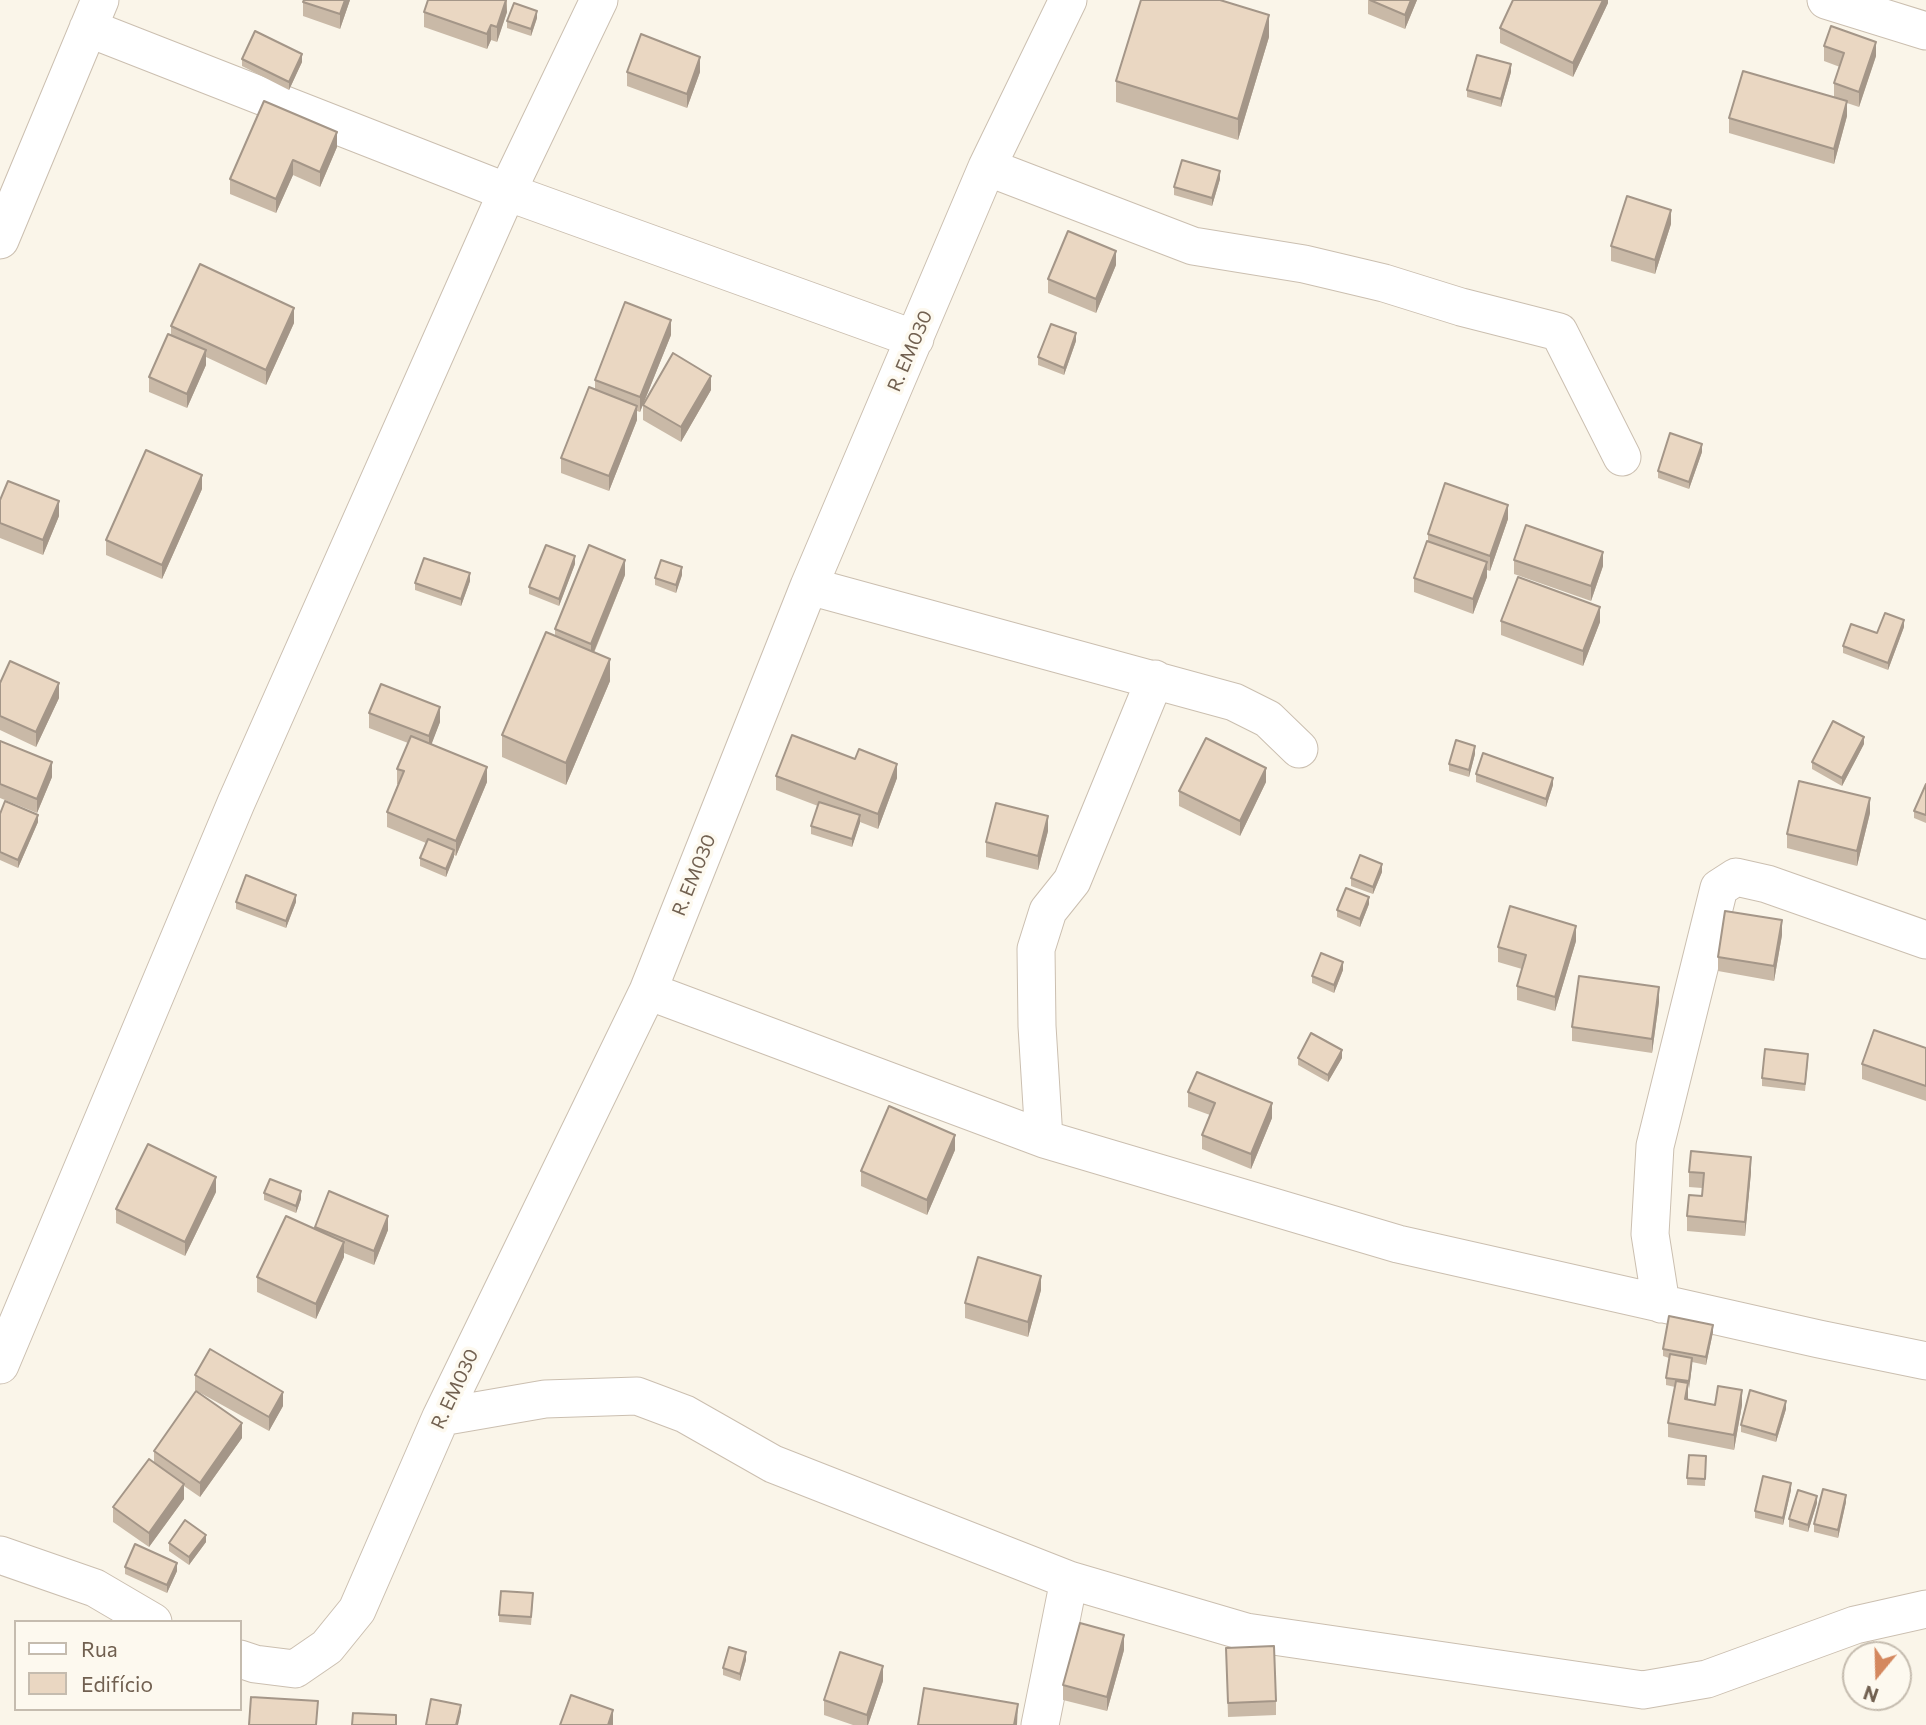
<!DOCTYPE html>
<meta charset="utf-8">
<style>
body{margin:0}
#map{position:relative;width:1926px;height:1725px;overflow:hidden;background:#faf5e9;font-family:Commissioner,sans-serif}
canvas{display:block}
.legend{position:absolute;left:14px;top:1620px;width:228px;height:91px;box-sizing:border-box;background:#fdf9ef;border:2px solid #c5bcaf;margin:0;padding:9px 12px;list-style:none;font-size:21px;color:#716050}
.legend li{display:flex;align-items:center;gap:14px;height:35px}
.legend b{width:35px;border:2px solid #c5bcaf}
.north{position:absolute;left:1842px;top:1641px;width:70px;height:70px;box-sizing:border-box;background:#fdf9ef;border:2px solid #c5bcaf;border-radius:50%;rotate:199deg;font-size:19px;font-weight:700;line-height:28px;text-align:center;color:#716050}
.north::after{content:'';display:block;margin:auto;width:24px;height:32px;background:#d4885e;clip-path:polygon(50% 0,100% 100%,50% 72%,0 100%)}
</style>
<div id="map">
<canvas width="1926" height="1725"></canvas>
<ul class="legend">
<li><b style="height:9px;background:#fff"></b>Rua</li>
<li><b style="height:19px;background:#ead7c2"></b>Edifício</li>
</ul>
<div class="north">N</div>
</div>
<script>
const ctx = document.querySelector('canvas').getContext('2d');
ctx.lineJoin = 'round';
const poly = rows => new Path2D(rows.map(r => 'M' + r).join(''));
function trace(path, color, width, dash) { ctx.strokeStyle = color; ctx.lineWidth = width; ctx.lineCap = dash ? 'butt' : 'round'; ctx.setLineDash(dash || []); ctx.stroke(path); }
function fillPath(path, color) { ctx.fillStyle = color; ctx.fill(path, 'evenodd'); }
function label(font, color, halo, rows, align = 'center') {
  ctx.font = font + ' Commissioner,sans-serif'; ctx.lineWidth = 7; ctx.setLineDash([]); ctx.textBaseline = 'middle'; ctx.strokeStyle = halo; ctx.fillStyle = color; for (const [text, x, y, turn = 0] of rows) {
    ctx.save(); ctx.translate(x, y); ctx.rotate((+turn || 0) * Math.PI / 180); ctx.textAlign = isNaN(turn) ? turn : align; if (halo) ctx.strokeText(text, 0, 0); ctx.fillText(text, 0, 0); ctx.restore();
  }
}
const street = poly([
 [1826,0,1926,31],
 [88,28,507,192,915,339],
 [987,167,1193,246,1304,264,1384,283,1461,307,1559,332,1622,457],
 [0,240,100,0],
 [809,586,1234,702,1268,719,1299,749],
 [648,991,1044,1139,1398,1244,1819,1339,1926,1361],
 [1044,1139,1037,1026,1036,949,1048,911,1072,881,1155,679],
 [1661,1304,1650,1234,1655,1146,1719,888,1736,877,1767,884,1926,940],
 [0,1365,236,803,507,192,599,0],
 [441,1417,545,1399,637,1396,685,1414,773,1464,1069,1580,1246,1632,1643,1690,1707,1679,1855,1625,1926,1609],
 [0,1555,95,1588,153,1622],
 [240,1659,255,1664,295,1669,327,1647,357,1610,441,1417,648,991,809,586,987,167,1068,0],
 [1040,1725,1069,1580]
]);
trace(street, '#cbbfb0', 39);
trace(street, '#fff', 37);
fillPath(poly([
 [350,0,340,29,303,16,303,2],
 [507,0,507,12,497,42,491,40,487,49,424,27,424,12],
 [1368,0,1417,0,1405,29,1368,14],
 [1608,0,1608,3,1573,77,1500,43,1500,28],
 [537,18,531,36,507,28,507,21],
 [1269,37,1238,140,1116,102,1116,81],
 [1824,46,1876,56,1859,107,1847,103,1847,116,1834,164,1729,133,1729,118,1834,98,1834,83,1840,67,1824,61],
 [242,59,302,62,289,90,242,66],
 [627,72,700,72,687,108,627,86],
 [1511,72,1501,107,1467,97,1467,90],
 [337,147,320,187,293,175,276,213,230,194,230,179],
 [1220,179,1212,206,1174,195,1174,187],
 [1671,224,1655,274,1611,261,1611,246],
 [1116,265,1096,313,1048,293,1048,279],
 [294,323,266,385,206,357,206,365,187,408,149,392,149,377,171,335,171,326],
 [671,335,640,412,637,411,637,420,609,491,561,473,561,458,595,389,595,380],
 [1076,341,1064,375,1038,365,1038,357],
 [711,390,681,442,643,420,643,405],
 [1702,452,1689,489,1658,478,1658,471],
 [202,489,162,579,106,555,106,540],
 [0,500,59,516,43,555,0,538],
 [1508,519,1490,571,1487,570,1487,577,1473,614,1414,592,1414,578,1428,541,1428,534],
 [1514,560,1603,566,1591,601,1514,574],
 [575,564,559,606,529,594,529,587],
 [625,575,594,653,610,681,566,785,502,757,502,735,555,636,555,629],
 [682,575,676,593,655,585,655,578],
 [470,581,461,606,415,590,415,583],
 [1501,621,1600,622,1583,666,1501,635],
 [1904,627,1888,670,1843,653,1843,646,1877,633],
 [0,683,59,698,36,747,0,730],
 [369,713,440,722,431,744,487,782,456,856,454,855,446,877,420,866,420,858,426,843,387,827,387,812,398,784,397,784,397,769,408,743,369,728],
 [0,741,52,777,37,813,0,798],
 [1864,744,1842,786,1812,769,1812,762],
 [1475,754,1469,777,1449,771,1449,764],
 [1476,774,1553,785,1546,807,1476,782],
 [776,776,897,778,878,829,860,822,852,847,811,834,811,826,818,806,776,790],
 [1266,782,1240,836,1179,806,1179,791],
 [1926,784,1926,823,1914,818,1914,811],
 [1870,813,1857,866,1787,848,1787,834],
 [0,814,38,822,18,868,0,860],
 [1048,831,1038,870,986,857,986,842],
 [1382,872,1373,894,1351,886,1351,878],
 [236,902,296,902,286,928,236,909],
 [1369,904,1360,927,1337,917,1337,910],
 [1782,935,1774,981,1718,971,1718,957],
 [1576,941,1555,1011,1517,1000,1517,986,1522,969,1498,962,1498,947],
 [1343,970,1334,993,1312,983,1312,976],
 [1659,1002,1652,1053,1572,1041,1572,1027],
 [1926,1048,1926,1101,1862,1079,1862,1064],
 [1298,1058,1342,1058,1328,1082,1298,1065],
 [1808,1062,1805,1091,1762,1086,1762,1078],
 [1188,1092,1272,1118,1251,1169,1202,1149,1202,1135,1210,1115,1188,1107],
 [955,1150,927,1215,861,1186,861,1171],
 [1689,1172,1751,1172,1745,1236,1687,1231,1687,1216,1702,1196,1702,1188,1689,1187],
 [216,1192,185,1256,116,1223,116,1209],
 [264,1193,301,1199,296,1213,264,1200],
 [315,1227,388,1230,374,1265,344,1253,344,1257,316,1319,257,1292,257,1277,315,1229],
 [1041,1290,1028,1337,965,1318,965,1303],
 [1713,1332,1706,1365,1692,1362,1688,1389,1688,1400,1715,1405,1742,1405,1734,1450,1668,1437,1668,1423,1675,1387,1666,1385,1666,1378,1669,1358,1663,1356,1663,1349],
 [195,1375,283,1406,269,1431,195,1390],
 [1786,1409,1776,1442,1741,1432,1741,1425],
 [242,1438,200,1497,184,1486,184,1499,149,1547,113,1522,113,1507,154,1463,154,1451],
 [1706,1456,1705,1486,1687,1485,1687,1478],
 [1791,1490,1783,1525,1755,1518,1755,1511],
 [1846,1502,1838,1538,1814,1532,1814,1524],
 [1817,1503,1808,1532,1789,1527,1789,1519],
 [206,1542,189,1565,169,1551,169,1543],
 [125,1567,177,1571,167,1593,125,1574],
 [533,1601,531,1625,499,1622,499,1615],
 [1226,1648,1276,1701,1276,1715,1228,1717],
 [1124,1650,1107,1711,1063,1700,1063,1685],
 [746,1660,740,1681,723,1675,723,1668],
 [883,1681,868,1725,853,1725,824,1715,824,1700]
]), '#c9b9a7');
fillPath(poly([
 [345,0,350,0,340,29,340,14],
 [506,0,507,12,497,42,497,27],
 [1411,0,1417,0,1405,29,1405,15],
 [1603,0,1608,0,1608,3,1573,77,1573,63],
 [537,11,537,18,531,36,531,29],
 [1269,15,1269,37,1238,140,1238,119],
 [491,25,491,40,487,49,487,34],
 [1876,42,1876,56,1859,107,1859,92],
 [302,54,302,62,289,90,289,82],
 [700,57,700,72,687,108,687,94],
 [1511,64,1511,72,1501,107,1501,99],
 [1847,101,1847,116,1834,164,1834,149],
 [337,132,337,147,320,187,320,172],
 [293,160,293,175,276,213,276,199],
 [1220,171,1220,179,1212,206,1212,198],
 [1671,210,1671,224,1655,274,1655,260],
 [1116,251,1116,265,1096,313,1096,299],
 [294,308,294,323,266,385,266,370],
 [671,320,671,335,640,412,640,397],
 [1076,333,1076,341,1064,375,1064,368],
 [206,350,206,365,187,408,187,394],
 [711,376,711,390,681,442,681,427],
 [637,406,637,420,609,491,609,476],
 [1702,444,1702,452,1689,489,1689,482],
 [202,475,202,489,162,579,162,565],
 [59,501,59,516,43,555,43,540],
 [1508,505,1508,519,1490,571,1490,556],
 [1603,552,1603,566,1591,601,1591,586],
 [575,556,575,564,559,606,559,599],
 [625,560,625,575,591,659,591,644],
 [1487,562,1487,577,1473,614,1473,599],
 [682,567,682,575,676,593,676,585],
 [470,573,470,581,461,606,461,599],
 [1600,607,1600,622,1583,666,1583,651],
 [1904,620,1904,627,1888,670,1888,663],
 [610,659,610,681,566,785,566,763],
 [59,683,59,698,36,747,36,732],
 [440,707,440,722,429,751,429,736],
 [1864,737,1864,744,1842,786,1842,778],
 [1475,746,1475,754,1469,777,1469,770],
 [52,762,52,777,37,813,37,799],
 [897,764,897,778,878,829,878,814],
 [487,767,487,782,456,856,456,841],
 [1266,768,1266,782,1240,836,1240,821],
 [1553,778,1553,785,1546,807,1546,799],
 [1870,798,1870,813,1857,866,1857,851],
 [38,815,38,822,18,868,18,860],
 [860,815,860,823,852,847,852,839],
 [1048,816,1048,831,1038,870,1038,856],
 [454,850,454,857,446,877,446,869],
 [1382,864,1382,872,1373,894,1373,887],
 [296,895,296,902,286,928,286,921],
 [1369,897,1369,904,1360,927,1360,919],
 [1782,920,1782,935,1774,981,1774,966],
 [1576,926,1576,941,1555,1011,1555,997],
 [1343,962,1343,970,1334,993,1334,985],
 [1659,987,1659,1002,1652,1053,1652,1039],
 [1342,1050,1342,1058,1328,1082,1328,1075],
 [1272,1103,1272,1118,1251,1169,1251,1154],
 [955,1135,955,1150,927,1215,927,1200],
 [1751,1157,1751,1172,1745,1236,1745,1222],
 [216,1177,216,1192,185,1256,185,1242],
 [301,1191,301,1199,296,1213,296,1206],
 [388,1216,388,1230,374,1265,374,1251],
 [344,1242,344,1257,316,1319,316,1304],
 [1041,1276,1041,1290,1028,1337,1028,1322],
 [1713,1325,1713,1332,1706,1365,1706,1357],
 [1692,1358,1692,1365,1689,1389,1689,1381],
 [1688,1383,1688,1398,1685,1414,1685,1399],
 [1742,1390,1742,1405,1734,1450,1734,1435],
 [283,1392,283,1406,269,1431,269,1417],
 [1786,1401,1786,1409,1776,1442,1776,1435],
 [242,1423,242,1438,200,1497,200,1483],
 [1791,1483,1791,1490,1783,1525,1783,1518],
 [184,1484,184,1499,149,1547,149,1533],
 [1846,1495,1846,1502,1838,1538,1838,1530],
 [1817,1496,1817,1503,1808,1532,1808,1525],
 [206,1535,206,1542,189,1565,189,1557],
 [177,1563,177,1571,167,1593,167,1585],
 [1124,1635,1124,1650,1107,1711,1107,1697],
 [746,1652,746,1660,740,1681,740,1674],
 [883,1666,883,1681,868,1725,867,1725,867,1715],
 [1018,1704,1017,1725,1014,1725],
 [461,1705,461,1712,458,1725,456,1725],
 [613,1710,613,1725,608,1725]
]), '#a49688');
const building = poly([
 [304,0,345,0,340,14,303,2,304,0],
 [428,0,506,0,497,27,491,25,487,34,424,12,428,0],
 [1141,0,1220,0,1269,15,1238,119,1116,81,1141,0],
 [1370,0,1411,0,1405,15,1370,0],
 [1513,0,1603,0,1573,63,1500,28,1513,0],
 [514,3,537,11,531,29,507,21,514,3],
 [1831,26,1876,42,1859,92,1834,83,1844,53,1824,46,1831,26],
 [255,31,302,54,289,82,242,59,255,31],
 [641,34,700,57,687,94,627,72,641,34],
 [1477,55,1511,64,1501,99,1467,90,1477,55],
 [1743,71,1847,101,1834,149,1729,118,1743,71],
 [264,101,337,132,320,172,293,160,276,199,230,179,264,101],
 [1182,160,1220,171,1212,198,1174,187,1182,160],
 [1627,196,1671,210,1655,260,1611,246,1627,196],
 [1068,231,1116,251,1096,299,1048,279,1068,231],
 [200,264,294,308,266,370,171,326,200,264],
 [625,302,671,320,640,397,595,380,625,302],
 [1051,324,1076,333,1064,368,1038,357,1051,324],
 [168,334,206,350,187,394,149,377,168,334],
 [673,353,711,376,681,427,643,405,673,353],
 [589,387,637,406,609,476,561,458,589,387],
 [1670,433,1702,444,1689,482,1658,471,1670,433],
 [146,450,202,475,162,565,106,540,146,450],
 [8,481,59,501,43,540,0,523,0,500,8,481],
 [1445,483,1508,505,1490,556,1428,534,1445,483],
 [1526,525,1603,552,1591,586,1514,560,1526,525],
 [1427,541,1487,562,1473,599,1414,578,1427,541],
 [546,545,575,556,559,599,529,587,546,545],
 [589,545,625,560,591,644,555,629,589,545],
 [424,558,470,573,461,599,415,583,424,558],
 [661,560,682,567,676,585,655,578,661,560],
 [1518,577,1600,607,1583,651,1501,621,1518,577],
 [1885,613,1904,620,1888,663,1843,646,1851,624,1877,633,1885,613],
 [546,632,610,659,566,763,502,735,546,632],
 [10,661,59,683,36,732,0,716,0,683,10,661],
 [381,684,440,707,429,736,369,713,381,684],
 [1833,721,1864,737,1842,778,1812,762,1833,721],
 [792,735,855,759,859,749,897,764,878,814,776,776,792,735],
 [411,736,487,767,456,841,387,812,404,771,397,769,411,736],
 [1206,738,1266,768,1240,821,1179,791,1206,738],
 [1456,740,1475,746,1469,770,1449,764,1456,740],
 [0,741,52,762,37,799,0,784,0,741],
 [1483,753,1553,778,1546,799,1476,774,1483,753],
 [1799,781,1870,798,1857,851,1787,834,1799,781],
 [1926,784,1926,815,1914,811,1926,784],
 [5,801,38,815,18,860,0,852,0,814,5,801],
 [819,802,860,815,852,839,811,826,819,802],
 [996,803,1048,816,1038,856,986,842,996,803],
 [428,839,454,850,446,869,420,858,428,839],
 [1360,855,1382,864,1373,887,1351,878,1360,855],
 [246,875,296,895,286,921,236,902,246,875],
 [1346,888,1369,897,1360,919,1337,910,1346,888],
 [1510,906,1576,926,1555,997,1517,986,1526,955,1498,947,1510,906],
 [1725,911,1782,920,1774,966,1718,957,1725,911],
 [1321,953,1343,962,1334,985,1312,976,1321,953],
 [1579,976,1659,987,1652,1039,1572,1027,1579,976],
 [1874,1030,1926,1048,1926,1086,1862,1064,1874,1030],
 [1311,1033,1342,1050,1328,1075,1298,1058,1311,1033],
 [1765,1049,1808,1054,1805,1084,1762,1078,1765,1049],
 [1197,1072,1272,1103,1251,1154,1202,1135,1215,1103,1188,1092,1197,1072],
 [889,1106,955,1135,927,1200,861,1171,889,1106],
 [148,1144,216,1177,185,1242,116,1209,148,1144],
 [1691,1151,1751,1157,1745,1222,1687,1216,1689,1195,1702,1196,1704,1173,1689,1172,1691,1151],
 [270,1179,301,1191,296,1206,264,1193,270,1179],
 [329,1191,388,1216,374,1251,315,1227,329,1191],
 [286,1216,344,1242,316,1304,257,1277,286,1216],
 [978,1257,1041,1276,1028,1322,965,1303,978,1257],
 [1669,1316,1713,1325,1706,1357,1663,1349,1669,1316],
 [210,1349,283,1392,269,1417,195,1375,210,1349],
 [1670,1354,1692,1358,1689,1381,1666,1378,1670,1354],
 [1676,1381,1688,1383,1685,1399,1715,1405,1718,1386,1742,1390,1734,1435,1668,1423,1676,1381],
 [1750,1390,1786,1401,1776,1435,1741,1425,1750,1390],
 [196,1391,242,1423,200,1483,154,1451,196,1391],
 [1689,1455,1706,1456,1705,1479,1687,1478,1689,1455],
 [149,1459,184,1484,149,1533,113,1507,149,1459],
 [1763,1476,1791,1483,1783,1518,1755,1511,1763,1476],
 [1823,1489,1846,1495,1838,1530,1814,1524,1823,1489],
 [1798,1490,1817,1496,1808,1525,1789,1519,1798,1490],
 [185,1520,206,1535,189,1557,169,1543,185,1520],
 [135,1544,177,1563,167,1585,125,1567,135,1544],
 [501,1591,533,1593,531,1617,499,1615,501,1591],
 [1080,1623,1124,1635,1107,1697,1063,1685,1080,1623],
 [1274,1646,1276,1701,1228,1703,1226,1648,1274,1646],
 [729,1647,746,1652,740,1674,723,1668,729,1647],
 [840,1652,883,1666,867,1715,824,1700,840,1652],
 [924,1688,1018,1704,1014,1725,918,1725,924,1688],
 [571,1695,613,1710,608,1725,560,1725,571,1695],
 [251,1697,318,1701,316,1725,249,1725,251,1697],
 [431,1699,461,1705,456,1725,426,1725,431,1699],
 [353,1713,396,1715,396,1725,352,1725,353,1713]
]);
fillPath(building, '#ead7c2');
trace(building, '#a49688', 2);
label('19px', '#716050', '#fdf9ef', [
 ["R. EM030",910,351,-67],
 ["R. EM030",694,875,-68],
 ["R. EM030",455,1389,-65]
]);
</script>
